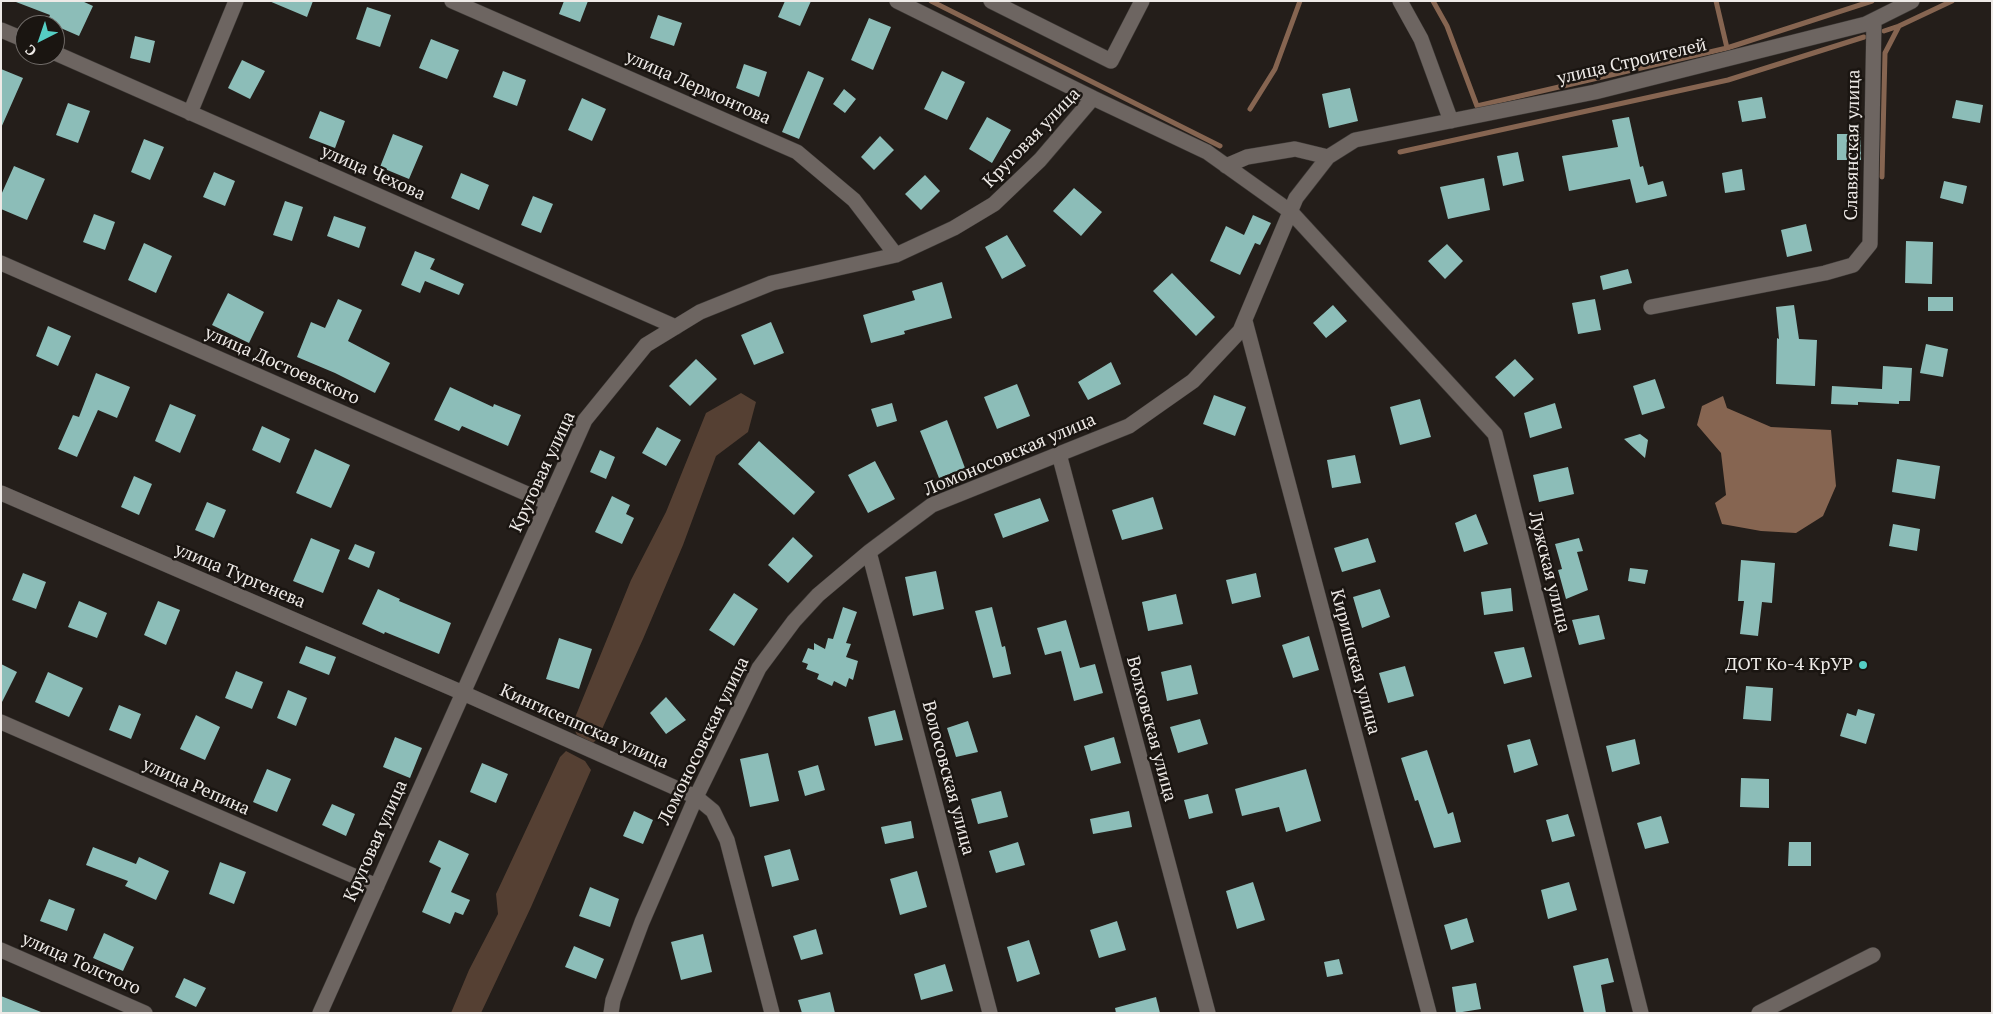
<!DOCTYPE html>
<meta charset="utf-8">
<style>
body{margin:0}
#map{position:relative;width:1993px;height:1014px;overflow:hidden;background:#241e1a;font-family:"PT Serif",serif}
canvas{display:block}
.frame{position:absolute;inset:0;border:2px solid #eeeae7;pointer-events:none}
.north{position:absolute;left:15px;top:15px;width:50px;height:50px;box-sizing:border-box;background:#1a1511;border:1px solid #6f6a67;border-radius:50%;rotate:221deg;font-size:14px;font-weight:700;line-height:20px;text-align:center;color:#eeeae7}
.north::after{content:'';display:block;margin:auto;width:18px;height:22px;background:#55cec4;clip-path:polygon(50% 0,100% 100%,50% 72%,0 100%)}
</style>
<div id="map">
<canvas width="1993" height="1014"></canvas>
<div class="frame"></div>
<div class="north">С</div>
</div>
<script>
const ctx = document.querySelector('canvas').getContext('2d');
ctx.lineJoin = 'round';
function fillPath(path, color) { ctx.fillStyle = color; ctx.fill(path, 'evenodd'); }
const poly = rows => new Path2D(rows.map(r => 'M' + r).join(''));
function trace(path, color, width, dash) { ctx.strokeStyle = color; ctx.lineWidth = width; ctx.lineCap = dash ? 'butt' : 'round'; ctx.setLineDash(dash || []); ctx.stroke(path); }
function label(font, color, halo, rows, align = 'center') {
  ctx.font = font + ' "PT Serif",serif'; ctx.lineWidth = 5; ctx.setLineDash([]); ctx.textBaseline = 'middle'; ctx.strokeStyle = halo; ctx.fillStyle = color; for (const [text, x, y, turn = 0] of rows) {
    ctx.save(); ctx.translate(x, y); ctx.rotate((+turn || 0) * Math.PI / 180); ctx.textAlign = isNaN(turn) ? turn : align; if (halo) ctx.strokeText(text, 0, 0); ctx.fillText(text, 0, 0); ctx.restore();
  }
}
fillPath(poly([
 [741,393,756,402,748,432,716,456,683,545,643,639,598,738,593,743,577,735,572,725,631,580,666,512,706,413],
 [566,751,585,761,591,770,531,907,481,1013,451,1013,469,970,498,914,496,894,560,757]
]), '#554033');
fillPath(poly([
 [1723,396,1727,408,1771,427,1831,430,1836,486,1823,516,1796,533,1761,531,1722,524,1715,503,1726,495,1721,453,1697,425,1702,406]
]), '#866551');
trace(poly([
 [931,1,1220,146],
 [1433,1,1447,26,1477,106,1727,48,1872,1],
 [1716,1,1727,48],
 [1884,31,1899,26,1952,1],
 [1250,109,1275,69,1300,1],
 [1400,152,1728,80,1864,37],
 [1882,177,1885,53,1899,26]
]), '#866551', 5);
fillPath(poly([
 [82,1,93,6,79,36,47,22,50,15,16,2],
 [269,1,313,1,307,17],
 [564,1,588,1,580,22,559,14],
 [785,1,811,1,800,26,778,17],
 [367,7,391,15,380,47,356,39],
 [658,15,682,23,674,46,650,38],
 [869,18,891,27,873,70,851,60],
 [135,36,155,41,150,63,130,58],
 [431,39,459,50,447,79,419,68],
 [242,60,265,71,250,99,228,88],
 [744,64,767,72,759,97,736,88],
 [1,69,23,78,1,128],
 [503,71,526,80,517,106,493,97],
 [808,71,824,78,799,139,782,132],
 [942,71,965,82,947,120,924,109],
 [1350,88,1358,121,1329,128,1322,94],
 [844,89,856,99,845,113,833,104],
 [1762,97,1766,118,1742,122,1738,101],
 [582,98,606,109,592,141,568,130],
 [1956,100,1983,105,1980,123,1952,118],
 [68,103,90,111,78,143,56,135],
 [320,111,345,121,335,148,309,138],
 [987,117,1011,130,992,163,969,149],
 [1629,117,1640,167,1643,166,1648,185,1663,181,1667,196,1636,203,1630,179,1569,191,1562,156,1618,147,1612,120],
 [393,134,423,146,409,179,380,167],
 [1837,134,1861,134,1861,160,1837,160],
 [880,136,894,150,874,170,861,157],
 [144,139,164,147,150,180,131,172],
 [1518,152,1524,181,1503,186,1497,156],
 [14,166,45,179,27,220,1,209,1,195],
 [1742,169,1745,190,1725,193,1722,173],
 [214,172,235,181,225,206,203,197],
 [461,173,489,185,479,210,451,198],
 [925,175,940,191,921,210,905,194],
 [1484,178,1490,210,1448,219,1440,187],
 [1944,181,1967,186,1963,204,1940,198],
 [1074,188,1102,212,1081,236,1053,211],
 [533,196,553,204,541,233,521,225],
 [285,201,303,207,292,241,273,235],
 [94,214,115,222,105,250,83,242],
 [1253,215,1271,223,1260,245,1255,243,1240,275,1210,261,1226,226,1244,235],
 [334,216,366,227,359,248,327,236],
 [1806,224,1812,251,1787,257,1781,230],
 [1007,235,1026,266,1002,279,985,247],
 [1906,241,1933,242,1932,284,1905,283],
 [144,243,172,256,156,293,128,280],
 [1447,244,1463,261,1445,279,1428,261],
 [415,251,435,259,430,269,464,284,459,295,425,281,420,293,401,285],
 [1628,269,1632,283,1603,290,1600,276],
 [1172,273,1215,317,1196,336,1153,291],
 [942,282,952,318,904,331,905,334,871,343,863,315,915,300,912,291],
 [228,293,264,312,249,343,212,325],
 [1928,297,1953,297,1953,311,1928,311],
 [338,299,362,310,348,341,390,363,375,393,335,373,297,357,311,322,325,328],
 [1595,299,1601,330,1578,334,1572,303],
 [1333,305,1347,321,1326,338,1313,323],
 [1794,305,1799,339,1817,340,1815,386,1776,384,1777,338,1779,339,1776,307],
 [771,322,784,353,754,365,741,335],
 [48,326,71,336,58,366,36,356],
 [1926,344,1948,349,1943,377,1920,373],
 [696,359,717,379,690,406,669,386],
 [1515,359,1534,379,1514,397,1495,377],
 [1111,362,1121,384,1088,400,1078,382],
 [1883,366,1912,368,1910,401,1899,401,1899,404,1858,402,1858,405,1831,404,1832,386,1882,389],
 [96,373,130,387,117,418,98,410,77,457,58,449,73,415,79,417],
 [1655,379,1665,408,1642,415,1633,386],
 [1017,384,1030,416,997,429,984,397],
 [450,387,493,407,494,404,521,415,508,446,462,426,459,431,434,420],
 [1214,395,1246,407,1235,436,1203,424],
 [1420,399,1431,437,1400,445,1390,407],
 [892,403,897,421,877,427,871,409],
 [1555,403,1562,428,1530,438,1524,413],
 [170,404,196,415,180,453,155,441],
 [947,420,965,468,939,478,920,431],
 [262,426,290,439,280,463,252,450],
 [657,427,681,440,666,466,642,453],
 [1640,434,1648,440,1645,458,1624,439],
 [759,441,815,492,794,515,738,464],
 [315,449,350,465,331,508,296,493],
 [600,450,615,457,606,479,590,472],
 [1355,455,1361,483,1332,488,1327,460],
 [1897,459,1940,466,1935,499,1892,492],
 [875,461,895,499,868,513,848,475],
 [1568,467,1574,494,1539,502,1533,475],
 [134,476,152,484,139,515,121,507],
 [612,496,630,505,626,514,634,518,622,544,595,532],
 [1153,497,1163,529,1122,540,1112,510],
 [1040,498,1049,521,1003,538,994,514],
 [207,502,226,510,214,538,195,530],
 [1476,514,1488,544,1464,552,1455,523],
 [1893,524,1920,529,1917,551,1889,546],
 [793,537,813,556,788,583,768,565],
 [311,538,340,550,323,593,293,581],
 [1368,538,1376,562,1342,572,1334,548],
 [1579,538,1583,551,1577,552,1588,590,1566,599,1558,570,1562,569,1555,544],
 [355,544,375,552,369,568,348,559],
 [1741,560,1775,563,1772,603,1762,602,1758,636,1740,634,1744,601,1738,601],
 [1630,568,1648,570,1645,584,1628,581],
 [936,571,944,609,913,616,905,577],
 [23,573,46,582,36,609,12,600],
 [1256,573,1261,597,1232,604,1226,580],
 [1511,588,1513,611,1484,615,1481,592],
 [378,589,400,599,399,601,451,623,439,654,385,632,384,634,362,624],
 [1380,589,1390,617,1362,628,1353,597],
 [734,593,758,609,734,646,709,630],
 [1176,594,1183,624,1148,631,1142,602],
 [79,601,107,613,97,638,68,627],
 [158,601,180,610,166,645,144,635],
 [843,607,857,612,846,643,851,644,846,657,858,661,853,680,849,678,846,687,834,681,832,686,817,679,819,674,806,669,808,664,802,662,808,648,814,650,814,643,825,649,828,638,833,639],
 [992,607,1002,647,1005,646,1011,674,993,678,975,611],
 [1599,615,1605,639,1579,645,1572,620],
 [1066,620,1080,668,1095,664,1103,693,1074,701,1061,651,1045,655,1037,628],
 [1309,636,1319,670,1293,678,1282,645],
 [559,638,592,649,579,689,546,679],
 [306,646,336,657,329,675,299,663],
 [1524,647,1532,677,1504,684,1494,652],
 [1,664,17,672,1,704],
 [1191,665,1198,694,1167,701,1161,672],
 [1405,666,1414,696,1388,703,1379,673],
 [236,671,263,682,252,709,225,698],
 [48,672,83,688,69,717,35,702],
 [1746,686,1773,688,1771,721,1743,719],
 [288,690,307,698,296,726,277,718],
 [666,697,686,720,666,734,650,713],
 [119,705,141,714,131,739,109,730],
 [1858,709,1875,714,1866,744,1840,736,1847,713,1856,716],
 [895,710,903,740,875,746,868,717],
 [196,715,220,727,205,760,180,749],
 [1200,719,1208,744,1178,753,1170,727],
 [968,721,978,752,956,757,947,728],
 [395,737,422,748,410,778,383,767],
 [1114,737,1121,763,1091,771,1084,746],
 [1530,739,1538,765,1514,773,1507,745],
 [1635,739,1640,764,1612,772,1606,746],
 [1427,750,1448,814,1453,812,1461,842,1434,848,1418,800,1415,801,1401,758],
 [768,753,779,801,750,807,740,759],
 [482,763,508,774,496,803,470,792],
 [818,765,825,790,805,796,798,771],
 [267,769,291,779,277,812,253,802],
 [1306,769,1321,821,1286,832,1279,807,1242,816,1235,789],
 [1741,778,1769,779,1769,808,1740,807],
 [1001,791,1008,817,978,824,971,799],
 [1208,794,1213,813,1189,819,1184,800],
 [332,804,355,814,346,836,322,825],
 [634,811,653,820,643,844,623,836],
 [1129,811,1132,827,1093,834,1090,819],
 [1568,814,1575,836,1552,842,1546,820],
 [1661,816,1669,843,1645,849,1637,823],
 [911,821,914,838,885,844,881,827],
 [439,840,469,854,451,892,470,900,463,915,455,912,450,924,422,912,441,868,429,862],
 [1018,842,1025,865,996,873,989,851],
 [1789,842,1811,842,1811,866,1788,866],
 [93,847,136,864,139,857,169,871,156,900,125,886,128,881,86,865],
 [790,849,799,880,772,887,764,856],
 [220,862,246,872,234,904,209,894],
 [917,871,927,907,900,915,890,879],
 [1253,882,1265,920,1237,929,1226,891],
 [1569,882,1577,910,1548,919,1541,890],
 [590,887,619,899,610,927,579,916],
 [49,899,75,909,67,931,40,921],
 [1467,918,1474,942,1451,950,1444,925],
 [1117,921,1126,950,1099,958,1090,930],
 [816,929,823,954,801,960,793,936],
 [104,933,134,947,123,971,93,958],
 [703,934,712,972,681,980,671,942],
 [1029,940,1040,974,1017,982,1007,947],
 [574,946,604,959,596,979,565,967],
 [1608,958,1614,982,1601,985,1606,1013,1584,1013,1573,966],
 [1339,959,1343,974,1327,977,1324,962],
 [945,964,953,991,921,1000,914,974],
 [184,978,206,988,196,1007,175,997],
 [1476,983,1481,1009,1456,1013,1452,987],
 [830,992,835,1013,802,1013,798,1000],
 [1,996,41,1012,41,1013,1,1013],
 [1156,997,1160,1013,1116,1013,1115,1008]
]), '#8cbdb8');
const minor = poly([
 [452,1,797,152,854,200,896,255],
 [897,1,1093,98],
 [991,1,1111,61,1142,1],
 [1400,1,1421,39,1451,121],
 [1,30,25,40],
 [55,53,676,327],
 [190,113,236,1],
 [1226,166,1247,157,1295,149,1328,157],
 [1,263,548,503],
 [1651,307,1825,273,1853,265,1870,244,1874,20],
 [1245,321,1429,1013],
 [1059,454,1208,1013],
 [1,493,463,693,696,797,713,811,727,840,772,1013],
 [869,552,990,1013],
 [1,722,377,886],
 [1,950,145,1013],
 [320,1013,585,420,646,345,700,312,772,283,896,255,954,228,994,204,1040,160,1093,98,1207,152,1291,212,1495,434,1641,1013],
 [611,1013,613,1000,642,922,696,797,759,668,794,621,818,595,869,552,932,505,1129,426,1193,381,1240,331,1296,198,1328,157,1355,140,1595,92,1866,24,1912,1],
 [1759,1013,1873,955]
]);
trace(minor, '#3e3a37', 16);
trace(minor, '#6d6561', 15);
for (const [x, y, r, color] of [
 [1863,665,5,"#55cec4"]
]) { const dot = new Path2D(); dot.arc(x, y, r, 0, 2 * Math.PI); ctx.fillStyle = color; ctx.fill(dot); trace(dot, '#1a1511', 2); }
label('18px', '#eeeae7', '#1a1511', [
 ["улица Строителей",1632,62,-13],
 ["улица Лермонтова",698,88,24],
 ["Круговая улица",1032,138,-46],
 ["Славянская улица",1853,145,-89],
 ["улица Чехова",373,173,24],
 ["улица Достоевского",282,366,24],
 ["Ломоносовская улица",1010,455,-23],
 ["Круговая улица",543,472,-65],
 ["Лужская улица",1549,572,76],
 ["улица Тургенева",240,576,23],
 ["Киришская улица",1355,662,75],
 ["Кингисеппская улица",584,727,24],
 ["Волховская улица",1151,729,75],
 ["Ломоносовская улица",704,741,-64],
 ["Волосовская улица",948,778,75],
 ["улица Репина",196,787,24],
 ["Круговая улица",376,841,-66],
 ["улица Толстого",81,964,24]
]);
label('18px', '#eeeae7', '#1a1511', [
 ["ДОТ Ко-4 КрУР",1853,665]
], 'right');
</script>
